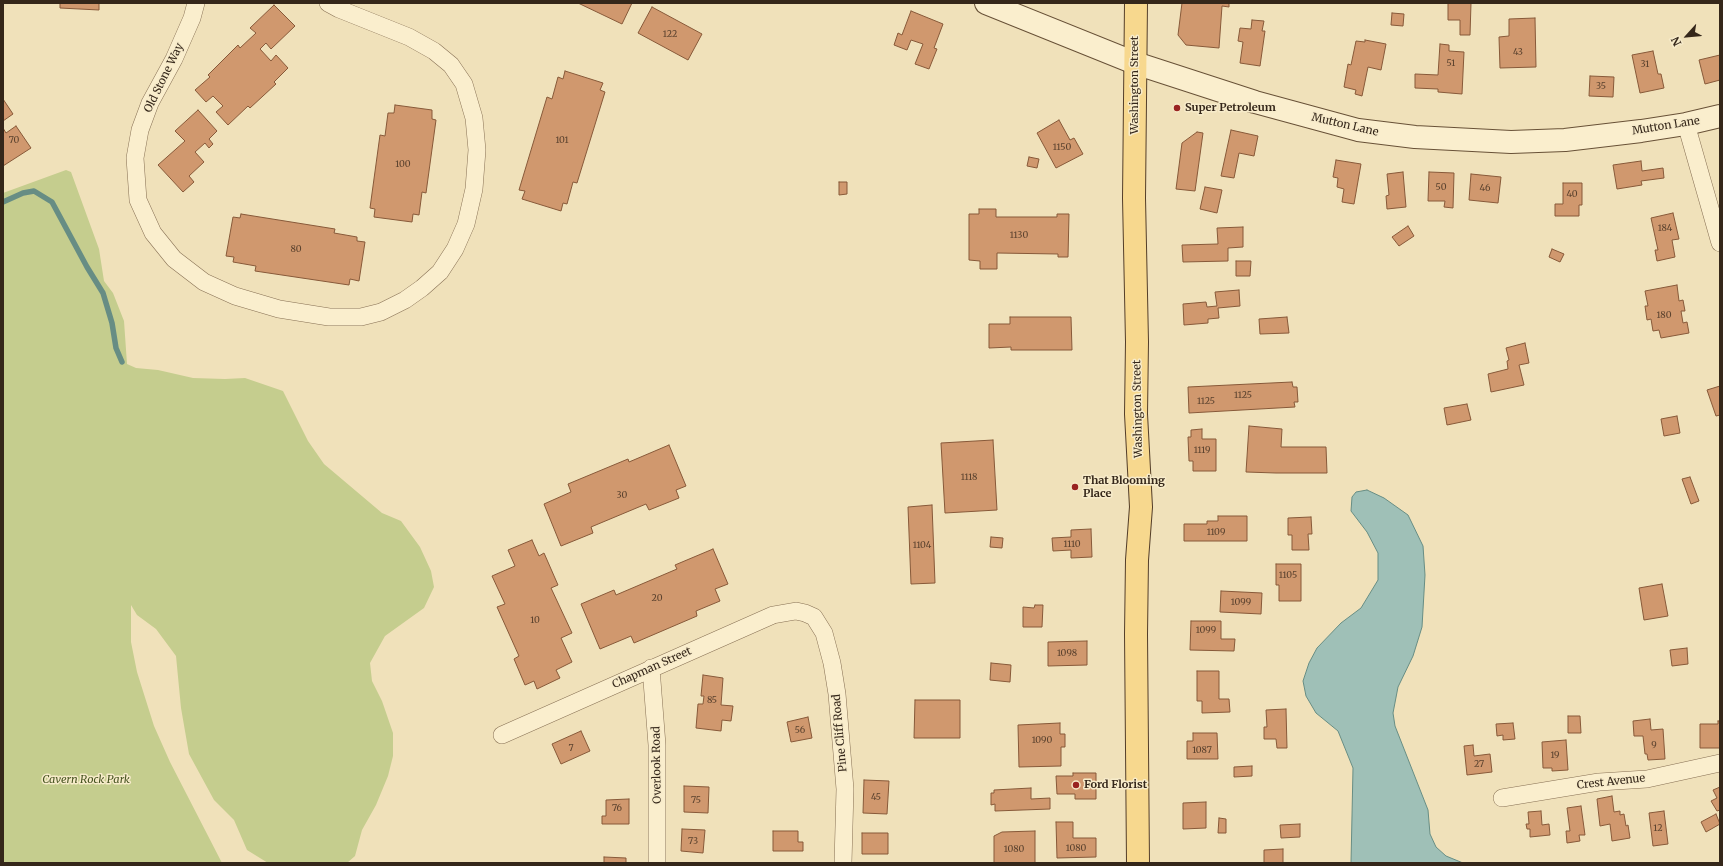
<!DOCTYPE html>
<style>
body{margin:0}
#map{position:relative;width:1723px;height:866px;overflow:hidden;background:#f0e1ba;font-family:Merriweather,serif}
canvas{display:block}
.frame{position:absolute;inset:0;border:4px solid #35271a;pointer-events:none}
.north{position:absolute;left:1667px;top:16px;width:40px;height:40px;-webkit-text-stroke:3px #f7ebca;paint-order:stroke;rotate:243deg;font-size:11px;font-weight:700;line-height:16px;text-align:center;color:#35271a}
.north::after{content:'';display:block;margin:auto;width:14px;height:18px;background:#35271a;clip-path:polygon(50% 0,100% 100%,50% 72%,0 100%)}
</style>
<div id="map">
<canvas width="1723" height="866"></canvas>
<div class="frame"></div>
<div class="north">N</div>
</div>
<script>
const ctx = document.querySelector('canvas').getContext('2d');
ctx.lineJoin = 'round';
function fillPath(path, color) { ctx.fillStyle = color; ctx.fill(path, 'evenodd'); }
const poly = rows => new Path2D(rows.map(r => 'M' + r).join(''));
function trace(path, color, width, dash) { ctx.strokeStyle = color; ctx.lineWidth = width; ctx.lineCap = dash ? 'butt' : 'round'; ctx.setLineDash(dash || []); ctx.stroke(path); }
function label(font, color, halo, rows, align = 'center') {
  ctx.font = font + ' Merriweather,serif'; ctx.lineWidth = 3; ctx.setLineDash([]); ctx.textBaseline = 'middle'; ctx.strokeStyle = halo; ctx.fillStyle = color; for (const [text, x, y, turn = 0] of rows) {
    ctx.save(); ctx.translate(x, y); ctx.rotate((+turn || 0) * Math.PI / 180); ctx.textAlign = isNaN(turn) ? turn : align; if (halo) ctx.strokeText(text, 0, 0); ctx.fillText(text, 0, 0); ctx.restore();
  }
}
fillPath(poly([
 [66,170,71,172,99,249,104,281,113,293,124,321,127,364,136,368,158,370,193,378,225,379,245,378,283,391,308,441,324,464,382,513,401,521,420,547,431,571,434,587,424,608,385,636,370,663,372,681,382,701,393,733,393,756,388,776,376,805,362,830,355,856,347,863,268,863,247,850,234,820,214,800,189,754,181,708,176,656,156,629,137,615,131,605,131,642,137,672,154,726,170,762,222,863,3,863,3,193]
]), '#c5cd8e');
const water = poly([
 [1367,490,1384,498,1408,515,1423,546,1425,575,1422,627,1413,656,1398,687,1393,713,1395,726,1428,810,1430,834,1436,847,1446,856,1463,863,1351,863,1353,768,1338,731,1316,713,1306,696,1303,681,1309,663,1317,648,1341,623,1361,608,1378,580,1378,553,1367,532,1351,511,1352,497,1356,492,1367,490]
]);
fillPath(water, '#9fc0b7');
trace(water, '#678d84', 1);
trace(poly([
 [3,202,23,193,34,191,52,202,87,267,103,293,112,323,116,348,122,362]
]), '#678d84', 5.5);
const building = poly([
 [60,3,99,3,99,10,60,8,60,3],
 [578,3,632,3,622,24,578,3],
 [1182,3,1229,3,1229,7,1222,6,1219,48,1186,45,1178,35,1182,3],
 [1448,3,1471,3,1470,35,1460,35,1460,20,1448,20,1448,3],
 [274,5,295,26,271,49,266,43,260,49,271,61,276,55,288,68,274,82,276,84,250,108,248,106,228,125,216,112,223,106,213,96,206,102,195,90,210,77,208,75,238,45,240,48,256,33,250,28,274,5],
 [652,7,702,34,688,60,638,33,652,7],
 [911,11,943,24,934,48,937,49,929,69,915,64,923,44,911,40,907,50,894,45,898,33,902,35,911,11],
 [1392,13,1404,14,1403,26,1391,25,1392,13],
 [1535,18,1536,67,1500,68,1499,37,1509,36,1509,19,1535,18],
 [1252,20,1264,21,1262,31,1265,31,1260,66,1240,63,1243,42,1238,41,1240,28,1251,29,1252,20],
 [1365,40,1386,44,1381,70,1368,67,1362,96,1355,94,1356,90,1344,87,1348,64,1351,65,1356,41,1365,42,1365,40],
 [1440,44,1449,45,1449,51,1464,52,1462,94,1438,92,1438,89,1415,88,1415,74,1438,75,1440,44],
 [1653,51,1658,74,1661,74,1664,88,1640,93,1632,55,1653,51],
 [1720,55,1720,80,1705,84,1699,60,1720,55],
 [565,71,603,83,600,90,605,92,577,183,573,182,567,204,563,203,561,211,522,199,525,191,519,190,547,97,552,99,558,77,563,79,565,71],
 [1590,76,1614,77,1613,97,1589,96,1590,76],
 [3,99,13,114,3,121,3,99],
 [395,105,432,110,432,119,436,120,426,193,422,192,419,215,413,214,412,222,374,217,375,209,370,208,380,135,385,136,388,113,394,113,395,105],
 [198,110,217,131,209,139,213,144,209,148,205,143,195,152,204,162,189,176,194,182,183,192,158,165,185,141,175,131,198,110],
 [1059,120,1070,140,1074,138,1083,154,1056,168,1037,133,1059,120],
 [16,126,31,148,3,166,3,128,6,133,16,126],
 [1231,130,1258,136,1254,156,1239,153,1234,178,1221,176,1231,130],
 [1197,132,1203,133,1195,191,1176,189,1182,143,1197,132],
 [1029,157,1039,159,1037,168,1027,166,1029,157],
 [1336,160,1361,164,1354,204,1342,202,1344,189,1337,187,1338,178,1333,177,1336,160],
 [1641,161,1642,171,1663,168,1664,178,1641,181,1642,185,1617,189,1613,165,1641,161],
 [1403,172,1406,207,1387,209,1386,196,1389,195,1387,174,1403,172],
 [1429,172,1454,173,1453,208,1444,207,1445,201,1428,201,1429,172],
 [1471,174,1501,177,1498,203,1469,200,1471,174],
 [839,182,847,182,847,194,839,195,839,182],
 [1563,183,1582,183,1582,205,1579,205,1579,216,1555,216,1555,204,1563,204,1563,183],
 [1205,187,1222,190,1217,213,1200,209,1205,187],
 [979,209,996,209,996,217,1057,217,1057,214,1069,214,1068,257,1058,257,1058,254,997,253,997,269,980,269,980,261,969,260,969,214,979,214,979,209],
 [1673,213,1679,239,1672,240,1675,257,1657,261,1655,250,1658,250,1651,218,1673,213],
 [241,214,335,229,334,233,357,237,357,241,365,242,359,281,350,279,349,285,255,271,256,266,233,262,234,257,226,256,233,217,240,218,241,214],
 [1408,226,1414,236,1399,246,1392,237,1408,226],
 [1243,227,1243,247,1228,248,1228,261,1183,262,1182,245,1218,244,1217,228,1243,227],
 [1552,249,1564,254,1560,262,1549,257,1552,249],
 [1236,261,1251,261,1250,276,1236,276,1236,261],
 [1677,285,1679,301,1683,300,1685,311,1681,311,1683,323,1687,322,1689,333,1661,338,1659,330,1653,331,1651,319,1647,320,1645,306,1648,306,1645,291,1677,285],
 [1239,290,1240,306,1218,308,1219,318,1208,319,1208,323,1184,325,1183,304,1206,302,1207,307,1217,306,1215,292,1239,290],
 [1010,317,1071,317,1072,350,1011,350,1011,347,989,348,989,324,1010,324,1010,317],
 [1287,317,1289,333,1260,334,1259,319,1287,317],
 [1525,343,1529,363,1519,365,1524,385,1491,392,1488,374,1508,369,1507,361,1509,360,1506,348,1525,343],
 [1292,382,1293,387,1297,387,1298,402,1294,402,1295,407,1189,413,1188,387,1292,382],
 [1720,386,1720,415,1716,416,1707,390,1720,386],
 [1467,404,1471,420,1447,425,1444,408,1467,404],
 [1677,416,1680,433,1664,436,1661,419,1677,416],
 [1249,426,1282,429,1281,447,1326,447,1327,473,1276,473,1246,472,1249,426],
 [1202,429,1202,439,1216,439,1216,471,1193,471,1193,461,1189,461,1188,437,1191,437,1191,430,1202,429],
 [993,440,997,510,945,513,941,443,993,440],
 [669,445,686,486,676,490,679,498,649,510,646,504,591,527,593,533,561,546,544,504,571,492,568,484,628,459,629,462,669,445],
 [1690,477,1699,501,1691,504,1682,479,1690,477],
 [932,505,935,583,911,584,908,507,932,505],
 [1218,516,1247,516,1247,541,1184,541,1184,524,1207,524,1207,521,1218,521,1218,516],
 [1311,517,1312,534,1308,534,1309,550,1292,550,1292,535,1288,535,1288,518,1311,517],
 [1091,529,1092,557,1071,558,1071,550,1053,551,1052,538,1071,537,1071,530,1091,529],
 [991,537,1003,538,1002,548,990,547,991,537],
 [532,540,539,556,544,553,558,585,551,588,572,633,561,638,572,662,556,670,560,678,537,689,534,681,525,685,514,659,519,656,497,607,505,604,492,576,515,566,508,550,532,540],
 [713,549,728,584,715,589,720,601,696,611,697,616,634,643,631,636,600,649,581,604,614,590,616,595,677,569,675,565,713,549],
 [1276,564,1301,564,1301,601,1279,601,1279,585,1276,585,1276,564],
 [1662,584,1668,616,1644,620,1639,588,1662,584],
 [1221,591,1262,593,1261,614,1220,612,1221,591],
 [1035,605,1043,605,1042,627,1023,627,1023,607,1034,608,1035,605],
 [1191,621,1221,621,1221,639,1235,639,1234,651,1190,650,1191,621],
 [1087,641,1087,665,1048,666,1048,642,1087,641],
 [1687,648,1688,664,1672,666,1670,650,1687,648],
 [991,663,1011,665,1010,682,990,680,991,663],
 [1197,671,1219,671,1219,699,1229,699,1230,712,1202,713,1202,701,1197,701,1197,671],
 [703,675,723,678,721,705,733,706,731,721,722,720,721,731,696,728,698,704,703,704,704,696,701,696,703,675],
 [915,700,960,700,960,738,914,738,915,700],
 [1286,709,1287,748,1277,748,1276,739,1264,739,1264,727,1267,727,1266,710,1286,709],
 [1568,716,1580,716,1581,733,1568,733,1568,716],
 [808,717,812,738,791,742,787,722,808,717],
 [1650,719,1651,730,1663,729,1665,759,1648,760,1647,754,1645,754,1643,736,1634,736,1633,721,1650,719],
 [1718,721,1720,721,1720,748,1700,748,1700,724,1718,724,1718,721],
 [1060,723,1060,734,1065,734,1065,747,1061,747,1061,766,1019,767,1018,725,1060,723],
 [1513,723,1515,739,1503,740,1503,735,1497,736,1496,724,1513,723],
 [581,731,590,751,561,764,552,744,581,731],
 [1193,733,1217,733,1218,759,1187,759,1187,741,1193,741,1193,733],
 [1566,740,1568,770,1552,771,1552,768,1543,768,1542,742,1566,740],
 [1473,745,1474,756,1490,754,1492,772,1467,775,1464,746,1473,745],
 [1252,766,1252,776,1234,777,1234,767,1252,766],
 [1073,773,1096,773,1096,799,1075,799,1075,794,1057,794,1056,776,1073,776,1073,773],
 [864,780,889,781,887,814,863,813,864,780],
 [684,786,709,787,708,813,684,812,684,786],
 [1720,787,1720,810,1717,811,1711,801,1717,798,1713,790,1720,787],
 [1031,788,1031,799,1050,798,1050,809,995,811,995,804,991,805,991,793,994,793,994,790,1031,788],
 [1612,796,1614,812,1620,811,1620,815,1624,814,1626,826,1628,825,1630,838,1612,841,1610,824,1600,826,1597,799,1612,796],
 [629,799,629,824,602,824,602,816,606,816,606,800,629,799],
 [1206,802,1206,828,1183,829,1183,803,1206,802],
 [1581,806,1585,835,1579,835,1580,841,1567,843,1566,831,1570,831,1567,808,1581,806],
 [1541,811,1542,825,1549,824,1550,835,1530,837,1530,829,1527,829,1526,824,1529,824,1528,812,1541,811],
 [1664,811,1668,844,1653,846,1649,813,1664,811],
 [1716,814,1720,824,1706,832,1701,822,1716,814],
 [1219,818,1226,819,1226,833,1218,833,1219,818],
 [1056,822,1073,822,1073,838,1096,838,1096,857,1057,858,1056,822],
 [1300,824,1300,837,1281,838,1280,825,1300,824],
 [682,829,705,830,703,853,681,851,682,829],
 [773,831,798,831,798,842,803,842,803,851,773,851,773,831],
 [1035,831,1035,863,994,863,994,836,1002,832,1035,831],
 [862,833,888,833,888,854,862,854,862,833],
 [1283,849,1283,863,1264,863,1264,850,1283,849],
 [604,857,626,858,626,863,604,863,604,857]
]);
fillPath(building, '#d0986e');
trace(building, '#875939', 1);
const street = poly([
 [196,3,192,18,174,59,150,103,140,130,135,158,138,200,153,233,174,259,204,282,235,296,279,309,329,317,361,317,381,312,405,300,422,288,440,272,455,249,466,224,474,189,477,150,474,118,464,84,451,65,434,51,409,37,339,9,328,3],
 [1686,124,1720,243],
 [651,668,657,745,657,863],
 [502,735,773,615,796,611,805,613,814,617,824,633,832,663,837,694,845,789,843,863],
 [1502,798,1599,782,1647,779,1720,763]
]);
const secondary = poly([
 [986,3,1135,63,1255,102,1358,130,1415,137,1511,142,1565,140,1641,131,1686,124,1720,116]
]);
const primary = poly([
 [1136,3,1134,198,1137,342,1136,414,1141,507,1137,560,1136,634,1138,863]
]);
trace(street, '#877054', 18);
trace(secondary, '#685137', 24);
trace(primary, '#543e29', 24);
trace(street, '#faeecd', 17);
trace(secondary, '#faeecd', 22);
trace(primary, '#f7d88e', 22);
for (const [x, y, r, color] of [
 [1177,108,4,"#992321"],
 [1075,487,4,"#992321"],
 [1076,785,4,"#992321"]
]) { const dot = new Path2D(); dot.arc(x, y, r, 0, 2 * Math.PI); ctx.fillStyle = color; ctx.fill(dot); trace(dot, '#f7ebca', 1.5); }
label('9px', '#5c432f', null, [
 ["122",670,34],
 ["43",1518,52],
 ["51",1451,63],
 ["31",1645,64],
 ["35",1601,86],
 ["70",14,140],
 ["101",562,140],
 ["1150",1062,147],
 ["100",403,164],
 ["50",1441,187],
 ["46",1485,188],
 ["40",1572,194],
 ["184",1665,228],
 ["1130",1019,235],
 ["80",296,249],
 ["180",1664,315],
 ["1125",1243,395],
 ["1125",1206,401],
 ["1119",1202,450],
 ["1118",969,477],
 ["30",622,495],
 ["1109",1216,532],
 ["1110",1072,544],
 ["1104",922,545],
 ["1105",1288,575],
 ["20",657,598],
 ["1099",1241,602],
 ["10",535,620],
 ["1099",1206,630],
 ["1098",1067,653],
 ["85",712,700],
 ["56",800,730],
 ["1090",1042,740],
 ["9",1654,745],
 ["7",571,748],
 ["1087",1202,750],
 ["19",1555,755],
 ["27",1479,764],
 ["45",876,797],
 ["75",696,800],
 ["76",617,808],
 ["12",1658,828],
 ["73",693,841],
 ["1080",1076,848],
 ["1080",1014,849]
]);
label('11px', '#35271a', '#f7ebca', [
 ["Old Stone Way",164,78,-64],
 ["Washington Street",1135,85,-90],
 ["Mutton Lane",1345,125,13],
 ["Mutton Lane",1666,126,-9],
 ["Washington Street",1138,409,-91],
 ["Chapman Street",652,668,-24],
 ["Pine Cliff Road",840,733,-95],
 ["Overlook Road",657,765,-91],
 ["Crest Avenue",1611,782,-6]
]);
label('bold 11px', '#35271a', '#f7ebca', [
 ["Super Petroleum",1185,108],
 ["That Blooming",1083,481],
 ["Place",1083,494],
 ["Ford Florist",1084,785]
], 'left');
label('italic 11px', '#45521f', '#f7ebca', [
 ["Cavern Rock Park",86,780]
]);
</script>
